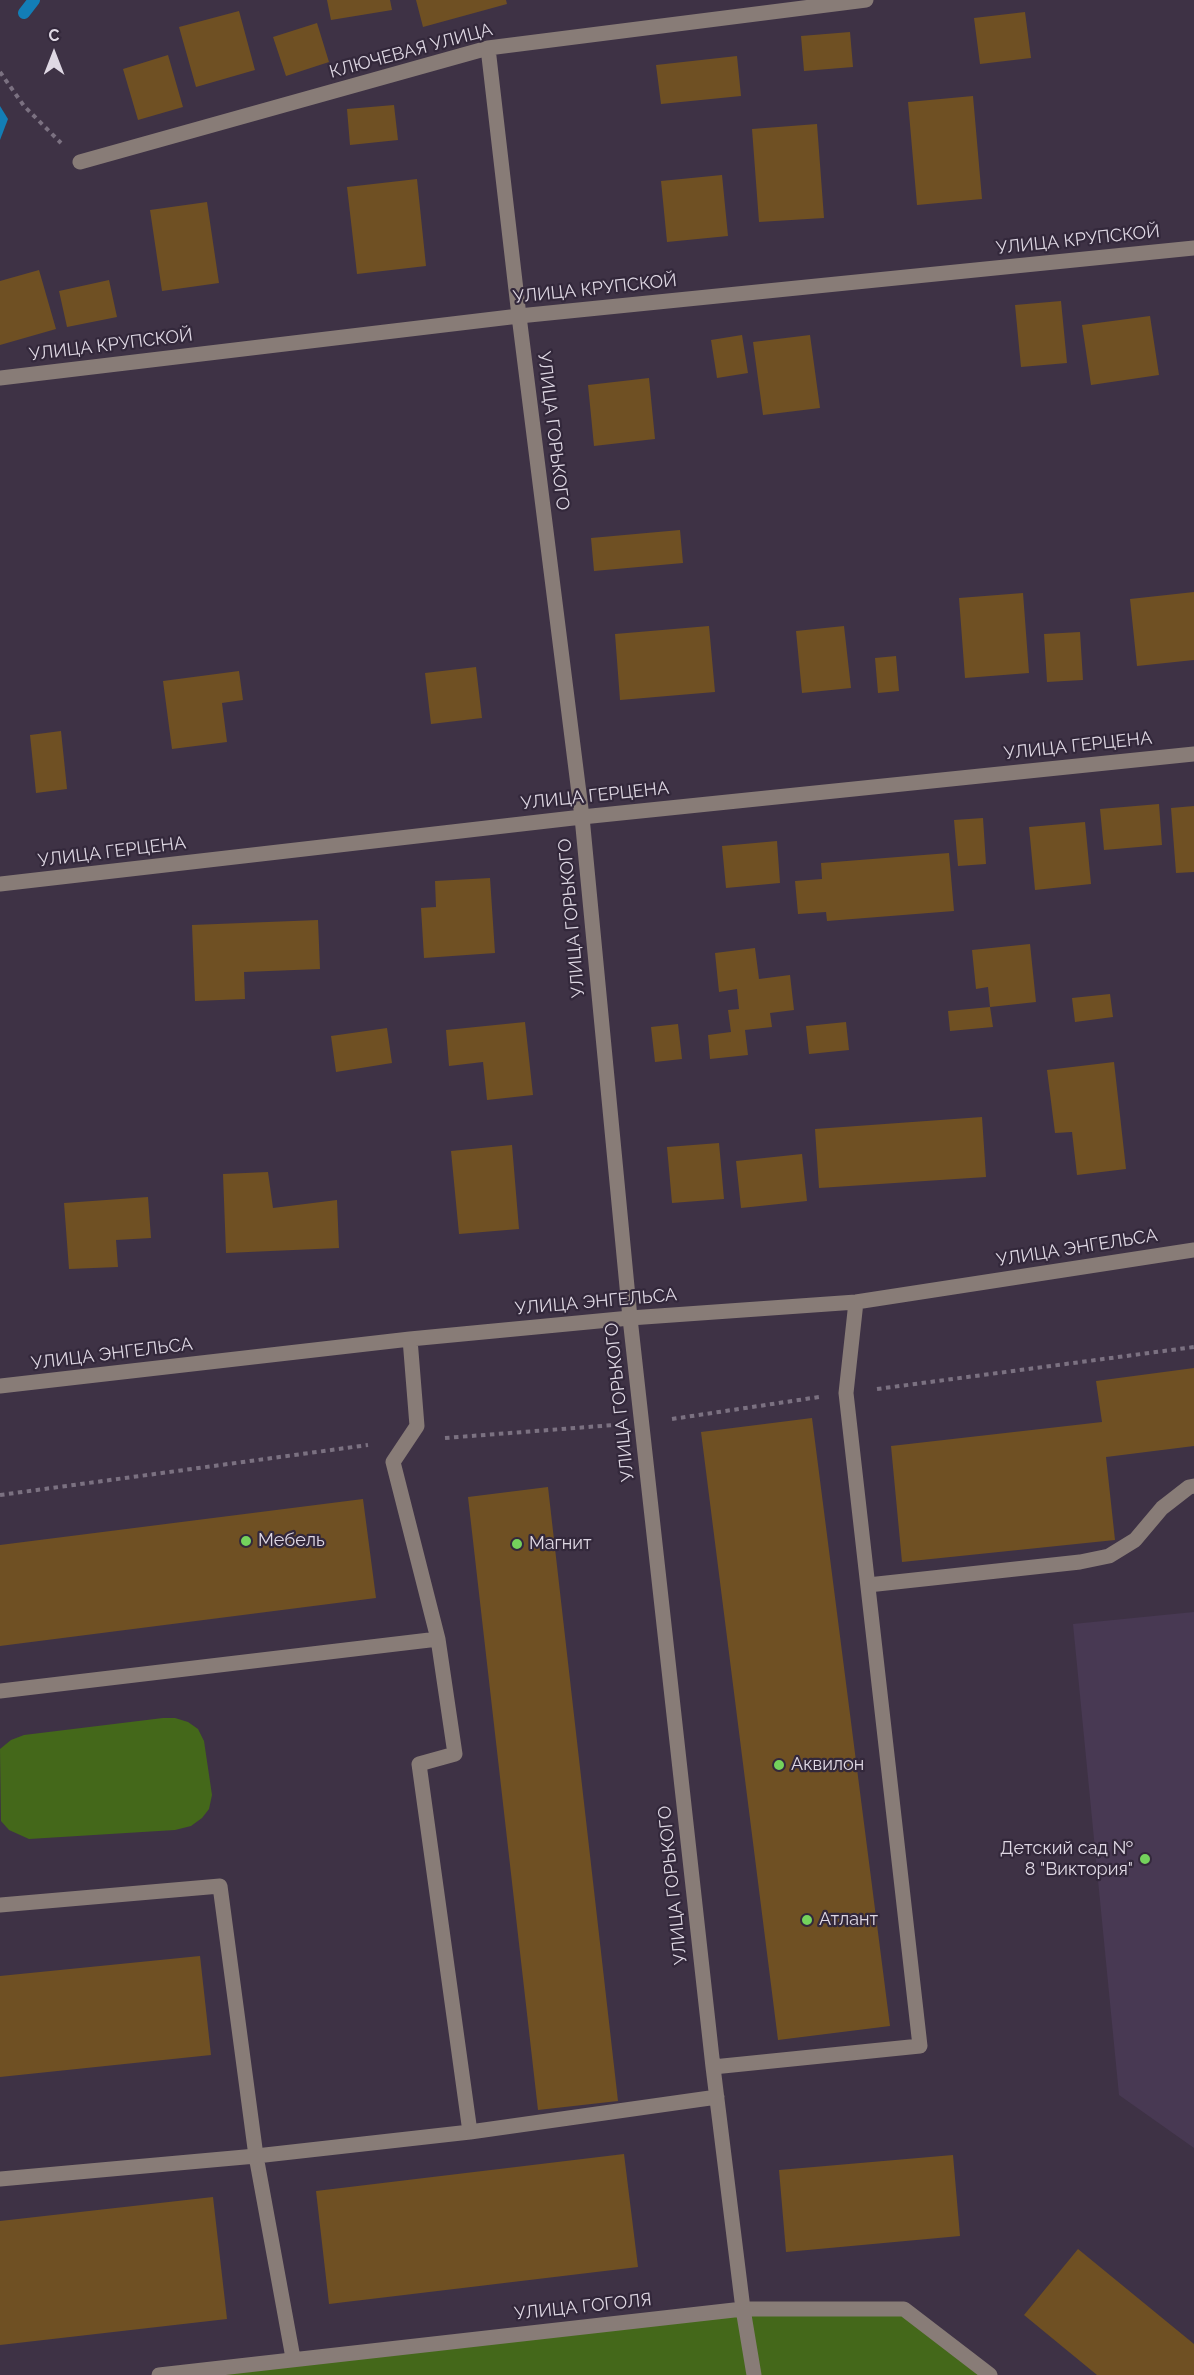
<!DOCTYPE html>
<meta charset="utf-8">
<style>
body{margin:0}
#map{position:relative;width:1194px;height:2375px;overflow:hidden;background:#3e3245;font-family:Raleway,sans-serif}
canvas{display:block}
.north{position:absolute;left:24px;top:24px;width:60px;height:60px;-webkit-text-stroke:4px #33283b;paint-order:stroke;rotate:0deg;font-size:16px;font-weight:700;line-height:24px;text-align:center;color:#dfd8e4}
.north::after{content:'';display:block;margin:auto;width:21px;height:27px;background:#dfd8e4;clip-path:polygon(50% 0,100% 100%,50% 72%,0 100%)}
</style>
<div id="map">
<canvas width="1194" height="2375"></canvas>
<div class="north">С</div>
</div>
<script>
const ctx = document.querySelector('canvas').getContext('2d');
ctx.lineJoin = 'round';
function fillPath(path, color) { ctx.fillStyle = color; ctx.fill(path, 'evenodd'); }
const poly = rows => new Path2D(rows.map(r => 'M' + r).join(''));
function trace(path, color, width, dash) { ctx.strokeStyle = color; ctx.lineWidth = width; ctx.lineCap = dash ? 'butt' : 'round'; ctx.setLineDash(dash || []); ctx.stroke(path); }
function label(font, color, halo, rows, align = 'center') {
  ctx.font = font + ' Raleway,sans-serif'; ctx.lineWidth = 4.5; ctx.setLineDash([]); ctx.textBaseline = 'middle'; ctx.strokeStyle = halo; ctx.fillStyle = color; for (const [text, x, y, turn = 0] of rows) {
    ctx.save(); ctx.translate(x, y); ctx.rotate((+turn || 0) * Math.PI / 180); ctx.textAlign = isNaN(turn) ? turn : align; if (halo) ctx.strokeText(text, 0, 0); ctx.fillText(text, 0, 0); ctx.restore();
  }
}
fillPath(poly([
 [1194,1612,1194,2148,1119,2095,1073,1624]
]), '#483953');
fillPath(poly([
 [163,1718,175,1718,188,1722,198,1729,204,1741,212,1795,209,1809,202,1818,191,1826,175,1830,29,1839,9,1830,1,1821,0,1749,11,1740,24,1735],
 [743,2309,904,2309,990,2375,159,2375]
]), '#44681a');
fillPath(poly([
 [0,106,8,119,0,140]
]), '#137eb6');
trace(poly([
 [24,13,34,0]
]), '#137eb6', 12);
fillPath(poly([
 [327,0,390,0,392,10,331,20],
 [416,0,506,0,507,4,423,27],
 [239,11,255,70,196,87,179,27],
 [1025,12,1031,58,980,64,974,18],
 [317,23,329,62,286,76,273,37],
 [850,32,853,67,804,71,801,36],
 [168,55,183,107,138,120,123,69],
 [737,56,741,96,661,104,656,65],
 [973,96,982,199,917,205,908,102],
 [394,105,398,140,350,145,347,109],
 [817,124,824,218,759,222,752,129],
 [722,175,728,236,667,242,661,181],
 [417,179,426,266,357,274,347,187],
 [207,202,219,283,162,291,150,210],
 [39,270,56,329,0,345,0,281],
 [109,280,117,317,67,327,59,291],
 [1061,301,1067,363,1021,367,1015,305],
 [1150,316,1159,375,1091,385,1082,325],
 [742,335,748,373,717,378,711,340],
 [810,335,820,408,763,415,753,342],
 [649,378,655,439,594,446,588,385],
 [680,530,683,563,594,571,591,538],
 [1194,592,1194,660,1137,666,1130,599],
 [1023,593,1029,673,965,678,959,598],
 [709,626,715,692,620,700,615,634],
 [844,626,851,688,802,693,796,631],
 [1080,632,1083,680,1047,682,1044,634],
 [896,656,899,691,878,693,875,658],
 [476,667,482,718,431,724,425,673],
 [239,671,243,700,222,703,227,742,172,749,163,681],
 [61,731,67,789,36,793,30,735],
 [1159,804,1162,845,1104,850,1100,809],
 [1194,806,1194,872,1176,873,1171,808],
 [983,818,986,864,958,866,954,820],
 [1085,822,1091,884,1035,890,1029,827],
 [777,841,780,883,726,888,722,846],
 [949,853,954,911,827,921,826,912,798,914,795,881,822,879,821,863],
 [490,878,495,953,424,958,421,908,436,907,435,881],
 [318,920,320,969,244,972,245,999,195,1001,192,925],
 [1030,944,1036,1002,990,1007,988,987,976,989,972,950],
 [755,948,759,979,790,975,794,1010,770,1013,772,1027,745,1030,748,1055,710,1059,708,1035,731,1032,728,1010,739,1009,737,989,719,992,715,953],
 [1110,994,1113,1017,1075,1022,1072,998],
 [990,1007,993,1027,950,1031,948,1011],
 [525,1022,533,1095,487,1100,483,1062,449,1066,446,1030],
 [846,1022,849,1050,809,1054,806,1026],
 [678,1024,682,1059,655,1062,651,1027],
 [387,1028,392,1063,336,1072,331,1036],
 [1114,1062,1126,1169,1077,1175,1072,1132,1055,1133,1047,1070],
 [982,1117,986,1177,819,1188,815,1129],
 [719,1143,724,1199,672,1203,667,1147],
 [512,1145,519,1229,459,1234,451,1151],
 [802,1154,807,1201,741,1208,736,1161],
 [268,1172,273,1208,337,1200,339,1248,226,1253,223,1174],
 [148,1197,151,1238,116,1240,118,1267,69,1269,64,1203],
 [1194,1368,1194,1446,1106,1457,1115,1540,902,1562,891,1446,1102,1422,1096,1381],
 [812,1418,890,2026,778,2040,701,1432],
 [548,1487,618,2101,538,2110,468,1497],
 [363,1499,376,1598,0,1646,0,1545],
 [200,1956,211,2055,0,2077,0,1976],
 [624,2154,638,2267,329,2304,316,2191],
 [953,2155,960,2236,786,2252,779,2170],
 [213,2197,227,2319,0,2345,0,2221],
 [1078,2249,1194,2344,1194,2375,1097,2375,1024,2315]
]), '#6f5023');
trace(poly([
 [0,72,24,106,61,143],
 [877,1389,1194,1347],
 [672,1419,819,1397],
 [445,1438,614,1425],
 [0,1495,368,1445]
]), '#7b7181', 4, [4.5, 4.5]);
trace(poly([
 [488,48,519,316,582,817,630,1318,713,2067,743,2309,754,2375],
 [80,162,488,48,866,0],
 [0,378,519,316,1194,248],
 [0,884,582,817,1194,754],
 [0,1386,410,1339,630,1318,856,1302,1194,1250],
 [868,1585,1080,1562,1109,1556,1135,1540,1162,1508,1189,1487,1194,1486],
 [438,1639,455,1754,419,1764,470,2132,717,2097],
 [0,1691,438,1639,393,1462,417,1426,410,1339],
 [0,1905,220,1886,256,2156,293,2358],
 [713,2067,920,2046,846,1393,856,1302],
 [0,2179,256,2156,470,2132],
 [159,2375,743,2309,904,2309,990,2375]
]), '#887c77', 15);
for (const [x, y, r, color] of [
 [246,1541,6,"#74d25c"],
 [517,1544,6,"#74d25c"],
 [779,1765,6,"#74d25c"],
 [1145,1859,6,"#74d25c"],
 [807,1920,6,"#74d25c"]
]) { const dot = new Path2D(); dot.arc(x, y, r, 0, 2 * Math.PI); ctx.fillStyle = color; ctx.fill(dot); trace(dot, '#33283b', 2); }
label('18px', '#dfd8e4', '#33283b', [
 ["КЛЮЧЕВАЯ УЛИЦА",411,51,-15],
 ["УЛИЦА КРУПСКОЙ",1078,240,-6],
 ["УЛИЦА КРУПСКОЙ",595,289,-6],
 ["УЛИЦА КРУПСКОЙ",111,345,-7],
 ["УЛИЦА ГОРЬКОГО",553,431,83],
 ["УЛИЦА ГЕРЦЕНА",1078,746,-6],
 ["УЛИЦА ГЕРЦЕНА",595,796,-6],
 ["УЛИЦА ГЕРЦЕНА",112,852,-7],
 ["УЛИЦА ГОРЬКОГО",572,918,-95],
 ["УЛИЦА ЭНГЕЛЬСА",1077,1248,-9],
 ["УЛИЦА ЭНГЕЛЬСА",596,1302,-5],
 ["УЛИЦА ЭНГЕЛЬСА",112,1354,-7],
 ["УЛИЦА ГОРЬКОГО",620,1402,-96],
 ["УЛИЦА ГОРЬКОГО",673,1885,-96],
 ["УЛИЦА ГОГОЛЯ",583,2307,-6]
]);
label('18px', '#dfd8e4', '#33283b', [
 ["Мебель",258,1541],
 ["Магнит",529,1544],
 ["Аквилон",791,1765],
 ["Детский сад №",1133,1849,"right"],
 ["8 \"Виктория\"",1133,1870,"right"],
 ["Атлант",819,1920]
], 'left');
</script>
